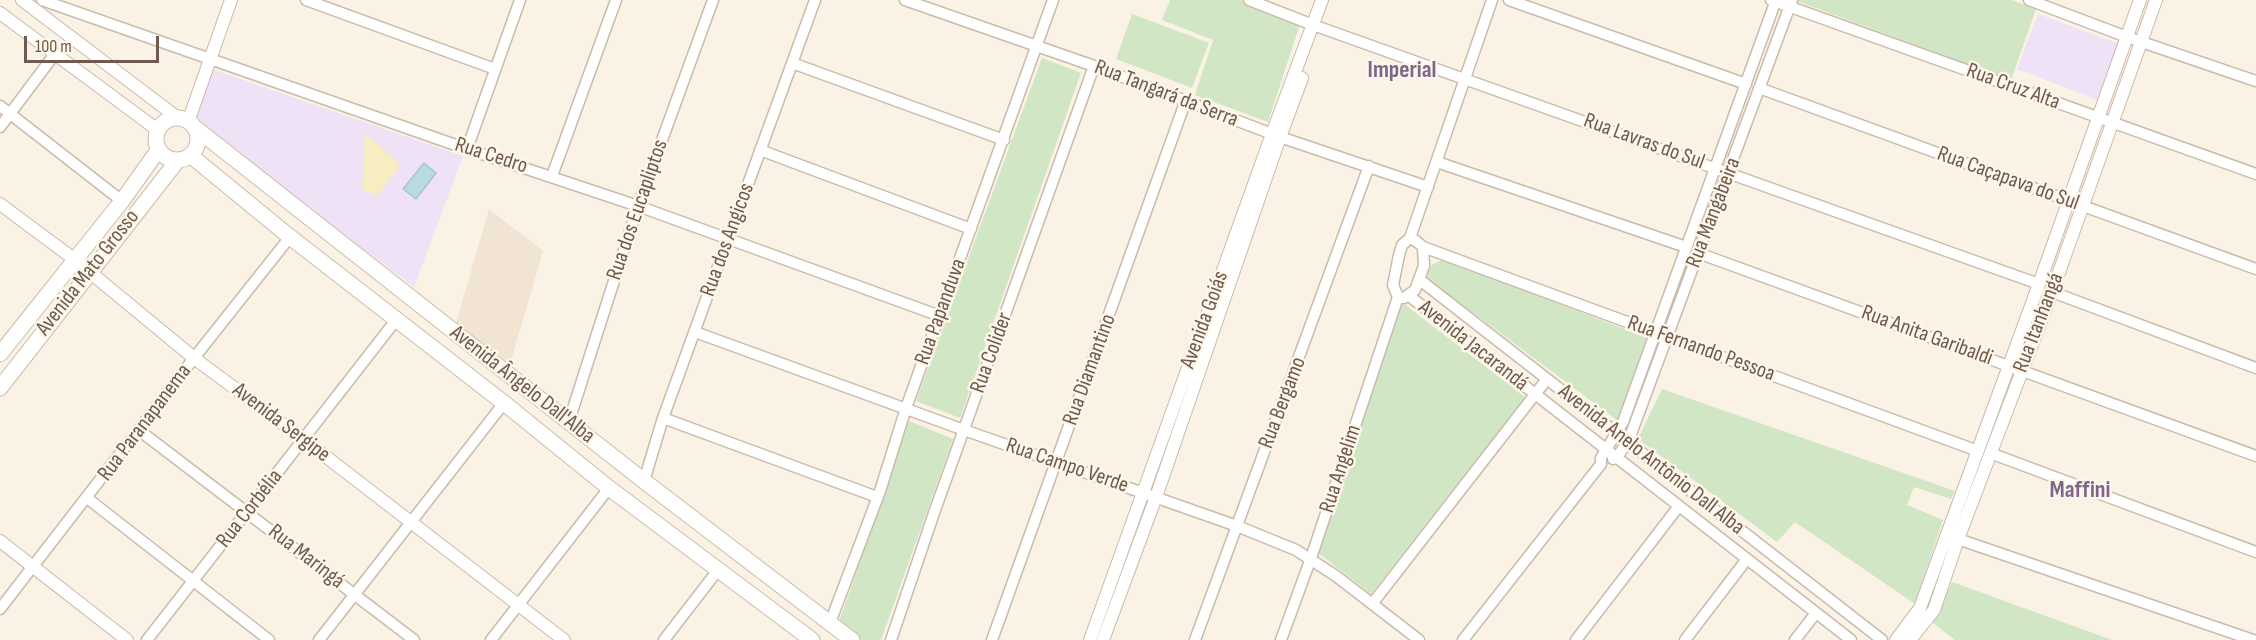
<!DOCTYPE html>
<meta charset="utf-8">
<style>
body{margin:0}
#map{position:relative;width:2256px;height:640px;overflow:hidden;background:#faf2e4;font-family:"Sofia Sans Condensed",sans-serif}
canvas{display:block}
.scale{position:absolute;left:24px;top:36px;width:135px;height:27px;box-sizing:border-box;border:3px solid #705a4c;border-top:0;padding-left:8px;font-size:18px;line-height:21px;white-space:nowrap;color:#705a4c;-webkit-text-stroke:4px #fdf6ea;paint-order:stroke}
</style>
<div id="map">
<canvas width="2256" height="640"></canvas>
<div class="scale">100 m</div>
</div>
<script>
const ctx = document.querySelector('canvas').getContext('2d');
ctx.lineJoin = 'round';
function fillPath(path, color) { ctx.fillStyle = color; ctx.fill(path, 'evenodd'); }
const poly = rows => new Path2D(rows.map(r => 'M' + r).join(''));
function trace(path, color, width, dash) { ctx.strokeStyle = color; ctx.lineWidth = width; ctx.lineCap = dash ? 'butt' : 'round'; ctx.setLineDash(dash || []); ctx.stroke(path); }
function label(font, color, halo, rows, align = 'center') {
  ctx.font = font + ' "Sofia Sans Condensed",sans-serif'; ctx.lineWidth = 5; ctx.setLineDash([]); ctx.textBaseline = 'middle'; ctx.strokeStyle = halo; ctx.fillStyle = color; for (const [text, x, y, turn = 0] of rows) {
    ctx.save(); ctx.translate(x, y); ctx.rotate((+turn || 0) * Math.PI / 180); ctx.textAlign = isNaN(turn) ? turn : align; if (halo) ctx.strokeText(text, 0, 0); ctx.fillText(text, 0, 0); ctx.restore();
  }
}
fillPath(poly([
 [489,209,543,251,510,364,456,323]
]), '#f1e4d3');
fillPath(poly([
 [2038,14,2119,44,2098,100,2017,69],
 [211,69,463,156,414,287,196,124,195,117]
]), '#efe1f6');
fillPath(poly([
 [1170,0,1245,0,1301,21,1268,122,1195,95,1213,40,1162,20],
 [1794,0,2011,0,2036,9,2011,80],
 [1132,14,1209,43,1192,88,1116,59],
 [1042,58,1081,73,960,418,916,401],
 [1443,259,1650,339,1618,421,1428,279,1428,272,1432,265],
 [1404,304,1525,397,1371,594,1317,552,1400,308],
 [1662,389,1955,491,1951,499,1914,487,1907,505,1943,520,1915,604,1795,522,1777,542,1638,439],
 [909,421,953,439,881,640,858,640,838,625],
 [1952,582,2112,640,1955,640,1933,623]
]), '#d0e6c4');
fillPath(poly([
 [365,133,401,165,376,197,362,188]
]), '#f6edc1');
const water = poly([
 [424,163,436,173,416,199,403,189,424,163]
]);
fillPath(water, '#badae1');
trace(water, '#a2c8d2', 1.5);
const minor = poly([
 [42,0,467,149,638,206,940,316],
 [306,0,495,69],
 [905,0,1094,66,1280,137,1428,187],
 [1249,0,1313,25,2039,284],
 [1509,0,1746,84],
 [1771,0,2256,174],
 [2029,0,2127,37,2256,81],
 [792,63,1004,140],
 [1759,88,2256,269],
 [0,106,122,201],
 [0,127,54,55],
 [467,149,520,0],
 [760,150,971,229],
 [1437,162,1686,247],
 [552,176,616,0],
 [1410,238,1492,0],
 [1410,238,1416,241,1423,247,1424,266,1415,290,1404,298,1398,297,1393,285,1399,255,1402,245,1410,238],
 [1423,247,1978,451],
 [1698,253,2256,456],
 [1420,280,1882,640],
 [2052,292,2256,368],
 [1408,295,1851,640],
 [695,332,964,430,1237,526,1296,550,1336,576,1419,640],
 [663,418,877,497],
 [569,421,638,206,713,0],
 [140,431,414,640],
 [1990,453,2256,552],
 [1613,459,1617,457,1628,442,1634,426,1792,0],
 [644,481,663,418,815,0],
 [87,498,269,640],
 [1952,537,2253,640],
 [1372,604,1547,379],
 [0,609,194,358,290,237],
 [830,623,880,491,906,408,1053,0],
 [147,640,396,320],
 [319,640,504,403],
 [491,640,609,488],
 [664,640,718,570],
 [891,640,934,513,1094,66],
 [992,640,1186,100],
 [1195,640,1369,166],
 [1281,640,1311,558,1398,297],
 [1463,640,1601,464,1601,458,1623,422,1776,0],
 [1576,640,1679,506],
 [1685,640,1747,559],
 [1795,640,1816,613]
]);
const tertiary = poly([
 [22,0,178,118],
 [0,13,159,131],
 [188,122,231,0],
 [0,204,74,259,194,358,303,439,564,640],
 [0,541,127,640],
 [1090,640,1272,134,1322,0],
 [1103,640,1156,497,1280,137,1302,78],
 [1896,640,1920,608,2039,284,2140,0],
 [1910,640,1934,610,1958,539,2052,292,2156,0]
]);
const secondary = poly([
 '156 139a21 21 0 1 1 42 0a21 21 0 1 1-42 0Z',
 [194,127,644,481,852,640],
 [190,155,290,237,504,403,609,488,812,640],
 [0,354,122,201,159,149],
 [0,388,178,160]
]);
trace(minor, '#cabaab', 13);
trace(tertiary, '#cabaab', 14);
trace(secondary, '#cdbbaa', 17);
trace(minor, '#fff', 10);
trace(tertiary, '#fff', 12);
trace(secondary, '#fff', 15);
label('22px', '#705a4c', '#fdf6ea', [
 ["Rua Cruz Alta",2013,87,20],
 ["Rua Tangará da Serra",1166,94,21],
 ["Rua Lavras do Sul",1644,142,20],
 ["Rua Cedro",491,156,18],
 ["Rua Caçapava do Sul",2008,179,20],
 ["Rua dos Eucapliptos",638,210,-71],
 ["Rua Mangabeira",1714,213,-69],
 ["Rua dos Angicos",728,240,-70],
 ["Avenida Mato Grosso",88,273,-52],
 ["Rua Papanduva",941,312,-70],
 ["Avenida Goiás",1205,320,-70],
 ["Rua Itanhangá",2039,323,-69],
 ["Rua Anita Garibaldi",1927,336,20],
 ["Avenida Jacarandá",1473,346,38],
 ["Rua Fernando Pessoa",1701,349,20],
 ["Rua Colider",992,353,-70],
 ["Rua Diamantino",1090,370,-70],
 ["Avenida Ângelo Dall'Alba",522,385,38],
 ["Rua Bergamo",1283,403,-69],
 ["Rua Paranapanema",145,423,-53],
 ["Avenida Sergipe",281,423,37],
 ["Avenida Anelo Antônio Dall Alba",1651,460,38],
 ["Rua Campo Verde",1067,466,19],
 ["Rua Angelim",1341,469,-72],
 ["Rua Corbélia",250,509,-52],
 ["Rua Maringá",306,557,38]
]);
label('bold 24px', '#80648c', '#fdf6ea', [
 ["Imperial",1402,71],
 ["Maffini",2080,491]
]);
</script>
